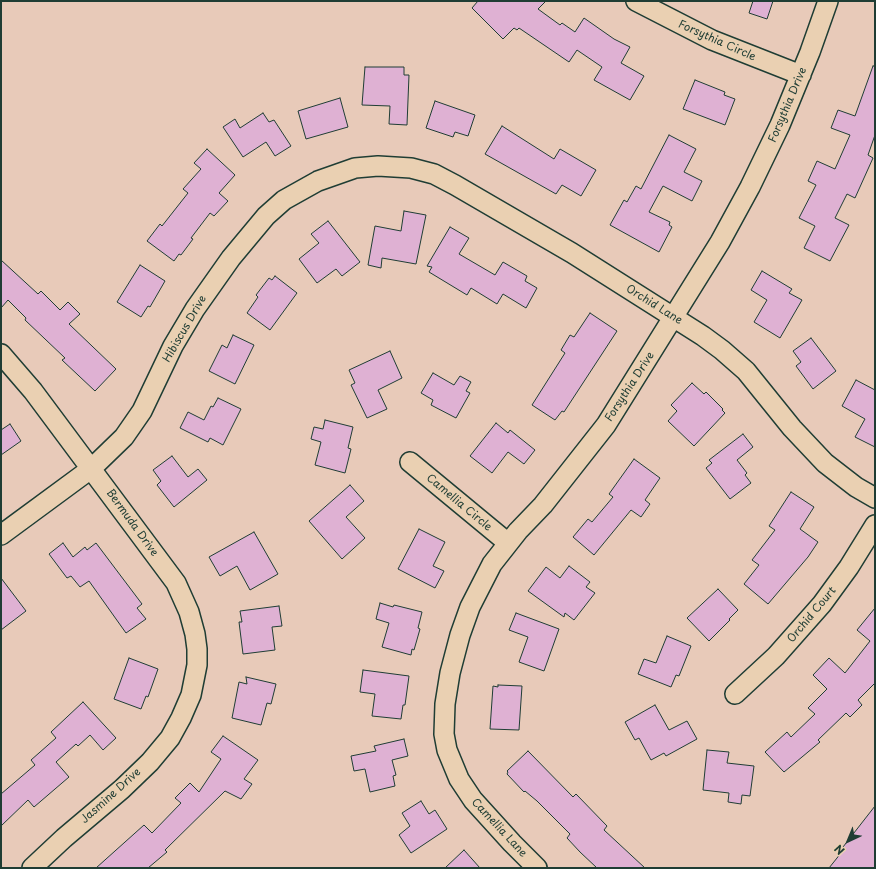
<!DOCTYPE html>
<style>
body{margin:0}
#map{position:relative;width:876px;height:869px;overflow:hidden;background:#e8cab9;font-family:"Playpen Sans",sans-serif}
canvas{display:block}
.frame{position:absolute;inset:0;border:2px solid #1f3d34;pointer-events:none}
.north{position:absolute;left:828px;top:821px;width:40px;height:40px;-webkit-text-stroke:3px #ead0b2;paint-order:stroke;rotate:224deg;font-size:11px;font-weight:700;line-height:16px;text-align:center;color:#1f3d34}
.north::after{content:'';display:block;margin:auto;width:14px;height:18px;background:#1f3d34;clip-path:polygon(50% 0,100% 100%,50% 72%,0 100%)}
</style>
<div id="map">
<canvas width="876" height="869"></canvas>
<div class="frame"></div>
<div class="north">N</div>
</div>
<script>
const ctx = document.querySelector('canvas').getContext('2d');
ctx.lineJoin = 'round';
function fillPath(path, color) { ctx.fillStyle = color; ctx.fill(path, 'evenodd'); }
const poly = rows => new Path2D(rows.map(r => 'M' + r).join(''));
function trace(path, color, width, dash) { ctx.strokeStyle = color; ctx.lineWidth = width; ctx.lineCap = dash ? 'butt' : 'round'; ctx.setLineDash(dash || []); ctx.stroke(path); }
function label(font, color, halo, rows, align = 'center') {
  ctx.font = font + ' "Playpen Sans",sans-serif'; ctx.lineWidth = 3.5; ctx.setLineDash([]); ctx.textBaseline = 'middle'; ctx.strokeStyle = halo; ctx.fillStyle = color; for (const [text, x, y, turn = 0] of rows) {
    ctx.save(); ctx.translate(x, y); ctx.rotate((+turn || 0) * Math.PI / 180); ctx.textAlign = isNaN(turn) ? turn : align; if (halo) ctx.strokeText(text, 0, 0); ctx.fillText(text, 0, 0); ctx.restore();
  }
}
const building = poly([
 [478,1,546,1,538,9,560,25,562,23,575,32,584,18,614,39,630,47,621,63,644,76,630,100,594,80,602,67,577,50,569,62,519,28,517,30,514,28,503,39,472,8,478,1],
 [753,1,773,1,767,19,749,13,753,1],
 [873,66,875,66,875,135,868,155,873,158,855,198,847,194,835,218,849,225,830,261,804,248,815,226,799,218,816,185,808,181,817,161,835,169,850,135,831,128,838,110,855,116,873,66],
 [365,67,404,67,404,75,409,75,407,125,389,124,390,106,362,105,365,67],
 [695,80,725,92,724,95,735,99,725,125,683,109,695,80],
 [340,98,348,127,306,139,298,111,340,98],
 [435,101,475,115,468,136,455,132,453,137,426,128,435,101],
 [263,113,269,122,274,120,291,146,275,156,266,142,243,157,223,127,235,119,240,128,263,113],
 [502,126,554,159,560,149,596,170,581,196,562,185,556,194,485,154,502,126],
 [669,135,696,149,684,172,702,181,692,201,663,186,649,212,670,222,669,225,672,227,659,252,610,225,624,200,627,202,636,186,641,189,669,135],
 [207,149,235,175,219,193,228,201,214,216,210,213,191,238,193,239,181,255,179,254,174,261,147,241,160,224,162,226,188,193,183,189,201,169,194,163,207,149],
 [404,211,426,215,416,264,382,258,381,268,368,265,375,226,401,231,404,211],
 [328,221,360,262,342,276,336,269,317,283,299,259,319,243,311,234,328,221],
 [450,227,469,238,459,254,495,275,503,262,527,276,525,281,537,288,526,308,503,294,497,304,471,288,467,295,429,272,432,267,427,266,450,227],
 [1,260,38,294,41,291,60,310,68,302,80,314,69,324,116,369,95,391,62,360,65,358,25,320,26,318,8,300,1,308,1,260],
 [140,265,165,281,150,307,148,306,141,317,117,302,140,265],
 [762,271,792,289,789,293,802,300,780,338,754,322,767,300,751,290,762,271],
 [275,276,297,293,270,330,247,313,258,297,256,295,269,278,272,280,275,276],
 [590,313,617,331,564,412,562,411,555,420,532,405,565,353,561,350,570,335,574,337,590,313],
 [233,335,254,345,235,384,209,371,222,345,227,348,233,335],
 [811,338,836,371,813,389,796,366,801,362,793,351,811,338],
 [390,351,402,378,378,390,387,409,367,418,351,385,355,383,349,370,390,351],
 [433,373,454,385,460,376,471,382,466,391,470,393,456,418,431,405,433,400,421,393,433,373],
 [856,380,875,390,875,447,855,437,865,419,842,406,856,380],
 [692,383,704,394,706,392,723,409,722,410,725,413,694,446,668,421,677,411,671,405,692,383],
 [218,398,241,409,223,445,210,438,208,442,180,428,188,412,204,420,211,406,213,407,218,398],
 [325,420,353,427,348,448,351,449,345,473,315,465,321,442,311,439,314,427,323,429,325,420],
 [496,423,508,433,510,430,535,450,524,464,508,452,492,473,470,456,496,423],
 [10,424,21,441,1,455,1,430,10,424],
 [743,434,753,447,737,460,747,473,745,475,751,483,730,499,706,468,712,463,709,460,743,434],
 [172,456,188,477,198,469,207,480,174,507,157,485,161,481,153,470,172,456],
 [634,459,660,478,645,500,650,504,641,517,631,510,594,555,573,537,588,519,592,522,613,497,609,494,634,459],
 [350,485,364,501,346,517,365,538,342,559,309,521,350,485],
 [791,492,814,507,800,529,818,542,808,557,768,604,744,584,759,565,752,560,775,530,769,526,791,492],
 [419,529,445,542,433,566,444,571,435,588,398,569,419,529],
 [254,532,278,574,250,590,237,566,220,576,209,557,254,532],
 [63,543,73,557,85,547,87,550,96,543,142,604,137,608,146,619,126,633,89,581,80,587,71,576,67,578,49,554,63,543],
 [569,566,590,582,586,587,595,593,574,620,565,613,564,617,528,591,546,567,560,578,569,566],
 [1,578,26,611,1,630,1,578],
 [718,589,738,610,729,619,730,620,709,641,687,618,718,589],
 [380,603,393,607,394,605,422,612,418,628,420,629,414,650,412,649,411,655,382,647,389,623,376,619,380,603],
 [279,606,282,626,272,627,275,650,243,654,239,622,242,622,240,611,279,606],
 [875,608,875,683,858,700,862,705,850,717,846,713,818,740,820,742,784,772,765,752,787,732,791,737,815,714,808,708,827,689,813,675,829,658,845,673,870,641,857,630,875,608],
 [516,613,559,629,544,671,519,662,528,637,509,630,516,613],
 [667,636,691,646,679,676,676,675,671,687,638,674,644,659,656,663,667,636],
 [129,658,158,669,148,697,146,696,141,709,114,699,129,658],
 [363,670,409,676,405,705,403,705,401,719,372,716,375,694,360,692,363,670],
 [246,677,276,684,271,704,267,703,261,725,232,718,239,682,247,684,246,677],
 [498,685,522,686,519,730,490,729,493,686,498,687,498,685],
 [83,702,116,738,103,750,90,735,78,746,76,744,56,762,69,777,34,807,28,800,1,826,1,794,35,765,31,760,56,738,51,732,83,702],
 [655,705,669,730,687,721,697,739,666,756,664,753,651,760,639,738,635,740,625,722,655,705],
 [223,736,258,760,244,779,252,784,241,799,225,791,165,850,167,852,148,868,96,868,144,825,152,833,181,803,175,798,190,783,199,792,221,759,211,752,223,736],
 [404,739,408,756,392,760,396,775,393,776,395,786,370,792,365,769,354,771,351,756,376,751,374,746,404,739],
 [707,750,729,752,727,763,754,766,750,796,742,795,741,804,728,802,729,793,703,790,707,750],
 [528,751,573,797,576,794,607,826,604,830,645,868,597,868,580,852,567,838,570,834,537,801,525,791,524,792,507,774,508,772,507,771,528,751],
 [421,801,429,814,435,810,447,829,411,853,399,835,410,826,402,813,421,801],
 [875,806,875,868,829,868,845,848,843,847,875,806],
 [464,850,480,868,445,868,464,850]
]);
fillPath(building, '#dfb1d3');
trace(building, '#1f3d34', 1);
const minor = poly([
 [636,1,712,40,801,75],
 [1,354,33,391,176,583,189,612,195,634,197,649,197,665,191,695,181,718,170,738,150,762,122,789,64,838,32,868],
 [410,462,508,543],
 [1,535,92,468,124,437,142,411,173,346,195,309,231,258,266,216,284,200,318,181,355,168,378,166,411,168,434,174,455,185,572,253,703,336,722,350,746,371,792,428,825,463,856,487,875,498],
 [735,694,776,656,822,604,849,567,875,525],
 [537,868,512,843,473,800,459,779,447,750,444,734,445,704,450,673,460,635,470,607,492,564,518,531,543,505,606,425,720,242,750,187,780,125,810,52,828,1]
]);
trace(minor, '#1f3d34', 22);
trace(minor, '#ead0b2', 19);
label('11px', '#1f3d34', '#ead0b2', [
 ["Forsythia Circle",717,41,24],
 ["Forsythia Drive",788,105,-67],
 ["Orchid Lane",654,305,32],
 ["Hibiscus Drive",185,329,-60],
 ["Forsythia Drive",630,387,-57],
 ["Camellia Circle",459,503,40],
 ["Bermuda Drive",132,523,54],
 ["Orchid Court",812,615,-50],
 ["Jasmine Drive",111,796,-42],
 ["Camellia Lane",499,828,47]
]);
</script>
